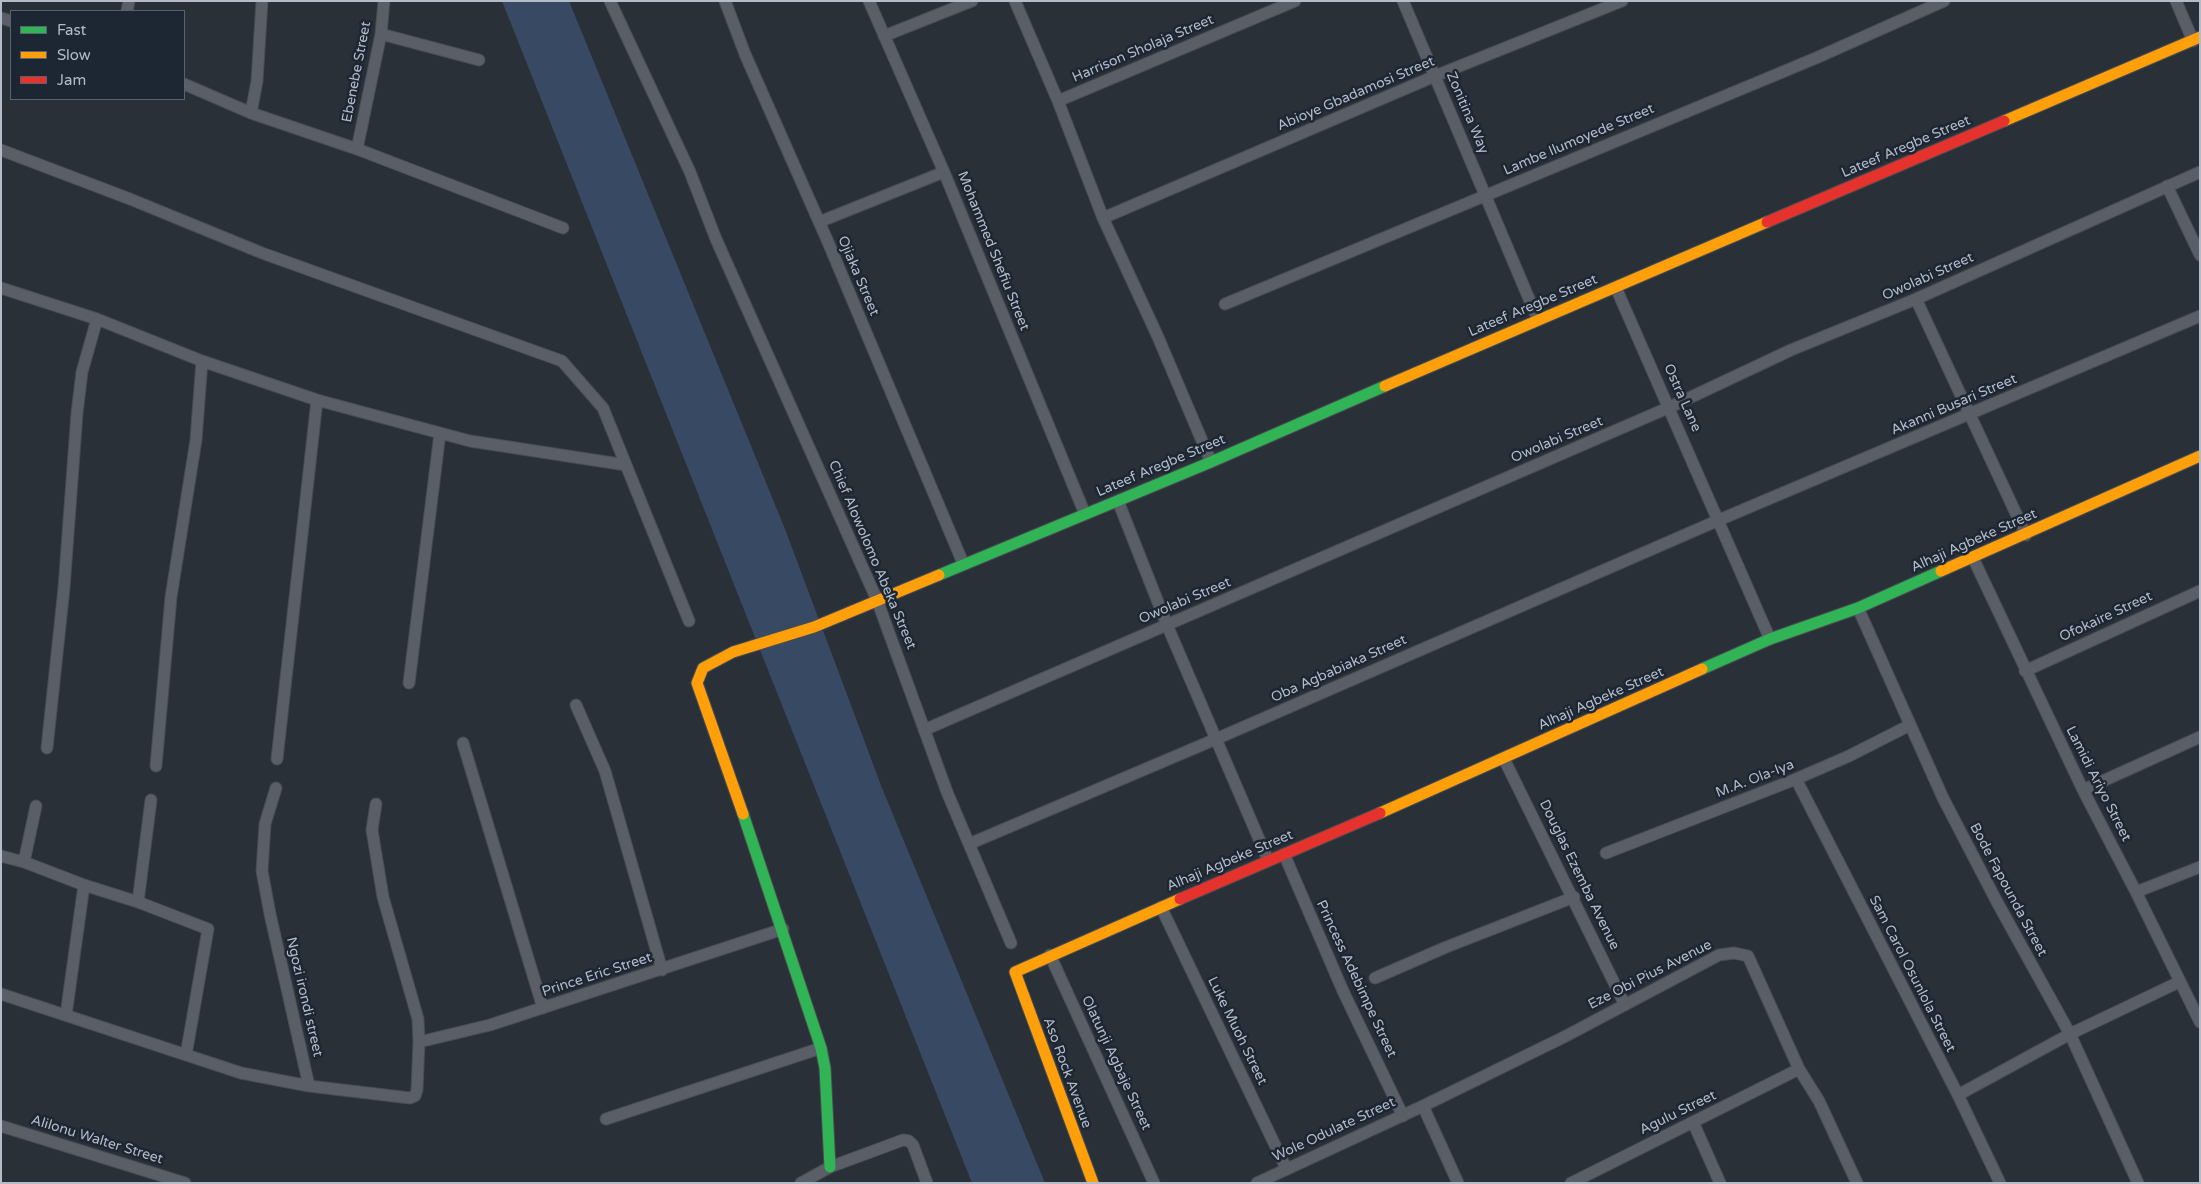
<!DOCTYPE html>
<style>
body{margin:0}
#map{position:relative;width:2201px;height:1184px;overflow:hidden;background:#2a3038;font-family:"Varela Round",sans-serif}
canvas{display:block}
.frame{position:absolute;inset:0;border:2px solid #b4bcc9;pointer-events:none}
.legend{position:absolute;left:10px;top:10px;width:175px;height:90px;box-sizing:border-box;background:#1d2633;border:1px solid #59626f;margin:0;padding:6px 9px;list-style:none;font-size:15px;color:#b4bcc9}
.legend li{display:flex;align-items:center;gap:10px;height:25px}
.legend b{width:25px;border:1px solid #59626f}
</style>
<div id="map">
<canvas width="2201" height="1184"></canvas>
<div class="frame"></div>
<ul class="legend">
<li><b style="height:6px;background:#30b455"></b>Fast</li>
<li><b style="height:6px;background:#ff9f0a"></b>Slow</li>
<li><b style="height:6px;background:#e5322d"></b>Jam</li>
</ul>
</div>
<script>
const ctx = document.querySelector('canvas').getContext('2d');
ctx.lineJoin = 'round';
function fillPath(path, color) { ctx.fillStyle = color; ctx.fill(path, 'evenodd'); }
const poly = rows => new Path2D(rows.map(r => 'M' + r).join(''));
function trace(path, color, width, dash) { ctx.strokeStyle = color; ctx.lineWidth = width; ctx.lineCap = dash ? 'butt' : 'round'; ctx.setLineDash(dash || []); ctx.stroke(path); }
function label(font, color, halo, rows, align = 'center') {
  ctx.font = font + ' "Varela Round",sans-serif'; ctx.lineWidth = 5; ctx.setLineDash([]); ctx.textBaseline = 'middle'; ctx.strokeStyle = halo; ctx.fillStyle = color; for (const [text, x, y, turn = 0] of rows) {
    ctx.save(); ctx.translate(x, y); ctx.rotate((+turn || 0) * Math.PI / 180); ctx.textAlign = isNaN(turn) ? turn : align; if (halo) ctx.strokeText(text, 0, 0); ctx.fillText(text, 0, 0); ctx.restore();
  }
}
fillPath(poly([
 [502,1,569,1,785,529,882,788,1045,1183,972,1183]
]), '#384963');
const street = poly([
 [610,1,690,172,716,239,877,600,947,792,1011,943],
 [725,1,745,54,828,242,963,563],
 [869,1,944,172,1085,514],
 [1015,1,1058,101,1103,218,1158,337,1211,462],
 [1403,1,1538,320],
 [2176,1,2193,41],
 [127,11,129,1],
 [1,18,11,21],
 [381,34,479,60],
 [884,36,972,1],
 [184,84,251,113,357,149,563,228],
 [1058,101,1295,1],
 [251,113,257,81,262,1],
 [357,149,381,34,384,1],
 [1,150,130,199,262,253,562,361,603,408,689,621],
 [2167,186,2200,255],
 [1103,218,1435,76,1622,1],
 [819,222,944,172],
 [1,288,97,319,202,361,317,400,440,433,409,683],
 [1616,288,1770,639],
 [1916,299,2026,535],
 [1225,304,1816,58,1944,1],
 [440,433,470,441,626,465],
 [1118,501,1167,625,1268,860],
 [1973,558,2083,790,2136,892,2200,1022],
 [1858,608,1943,798,1997,902,2070,1034,2138,1183],
 [2025,671,2200,591],
 [576,705,605,771,662,970],
 [924,730,1670,407,1791,350,1916,299,2200,172],
 [463,743,543,1008],
 [47,748,64,588,77,413,82,372,97,319],
 [277,759,317,400],
 [1504,759,1625,1005],
 [156,766,171,597,196,440,202,361],
 [1796,779,1958,1095,2000,1183],
 [276,788,265,824,262,871,270,914,309,1086],
 [2083,790,2200,737],
 [969,844,1216,739,1719,520,2200,316],
 [1606,853,1796,779,1849,756,1910,725],
 [1284,854,1343,991,1403,1116],
 [1,856,24,862,84,885],
 [24,862,36,806],
 [2136,892,2200,867],
 [138,902,208,929,186,1055],
 [1161,907,1286,1168],
 [1050,955,1154,1183],
 [1375,978,1444,948,1574,897],
 [1,994,241,1073,309,1086,410,1098,415,1096,417,1090,419,1042,418,1019,383,897,372,830,376,804],
 [66,1015,84,885,138,902,151,800],
 [419,1042,490,1025,783,929],
 [1958,1095,2070,1034,2179,982],
 [1423,1106,1458,1183],
 [606,1119,821,1048],
 [1693,1122,1720,1183],
 [1,1126,185,1183],
 [801,1183,830,1167,903,1140,909,1141,913,1145,927,1183],
 [1257,1183,1423,1106,1564,1037,1719,955,1734,953,1748,956,1799,1069,1819,1101,1857,1183],
 [1571,1183,1799,1069]
]);
const fast = poly([
 [939,575,1211,462,1385,386],
 [1702,669,1770,639,1858,608,1941,571],
 [743,814,821,1048,825,1068,830,1167]
]);
const slow = poly([
 [2004,121,2200,37],
 [1385,386,1767,222],
 [1941,571,2200,456],
 [1380,813,1702,669],
 [743,814,697,683,703,668,733,652,814,627,939,575],
 [1093,1183,1015,972,1180,899]
]);
const jam = poly([
 [1767,222,2004,121],
 [1180,899,1380,813]
]);
trace(street, '#484c53', 13);
trace(fast, '#484c53', 13);
trace(slow, '#484c53', 13);
trace(jam, '#484c53', 13);
trace(street, '#5a5e66', 11);
trace(fast, '#30b455', 11);
trace(slow, '#ff9f0a', 11);
trace(jam, '#e5322d', 11);
label('14px', '#b4bcc9', '#1d2633', [
 ["Harrison Sholaja Street",1143,49,-23],
 ["Ebenebe Street",357,72,-79],
 ["Abioye Gbadamosi Street",1356,94,-23],
 ["Zonitina Way",1467,113,67],
 ["Lambe Ilumoyede Street",1579,140,-23],
 ["Lateef Aregbe Street",1906,147,-23],
 ["Mohammed Shefiu Street",993,251,68],
 ["Ojiaka Street",858,276,67],
 ["Owolabi Street",1928,277,-24],
 ["Lateef Aregbe Street",1533,306,-23],
 ["Ostra Lane",1682,398,66],
 ["Akanni Busari Street",1954,405,-23],
 ["Owolabi Street",1557,440,-23],
 ["Lateef Aregbe Street",1161,466,-23],
 ["Alhaji Agbeke Street",1974,541,-24],
 ["Chief Alowolomo Abeka Street",872,555,67],
 ["Owolabi Street",1185,601,-23],
 ["Ofokaire Street",2106,617,-25],
 ["Oba Agbabiaka Street",1339,669,-24],
 ["Alhaji Agbeke Street",1601,699,-24],
 ["M.A. Ola-Iya",1755,779,-21],
 ["Lamidi Ariyo Street",2098,784,63],
 ["Alhaji Agbeke Street",1230,861,-23],
 ["Douglas Ezemba Avenue",1579,875,64],
 ["Bode Fapounda Street",2008,890,62],
 ["Sam Carol Osunlola Street",1912,974,63],
 ["Prince Eric Street",597,975,-18],
 ["Eze Obi Pius Avenue",1650,975,-27],
 ["Princess Adebimpe Street",1356,979,65],
 ["Ngozi irondi street",304,997,77],
 ["Luke Muoh Street",1237,1031,64],
 ["Olatunji Agbaje Street",1116,1063,65],
 ["Aso Rock Avenue",1067,1073,70],
 ["Agulu Street",1678,1113,-26],
 ["Wole Odulate Street",1334,1130,-25],
 ["Alilonu Walter Street",97,1140,17]
]);
</script>
